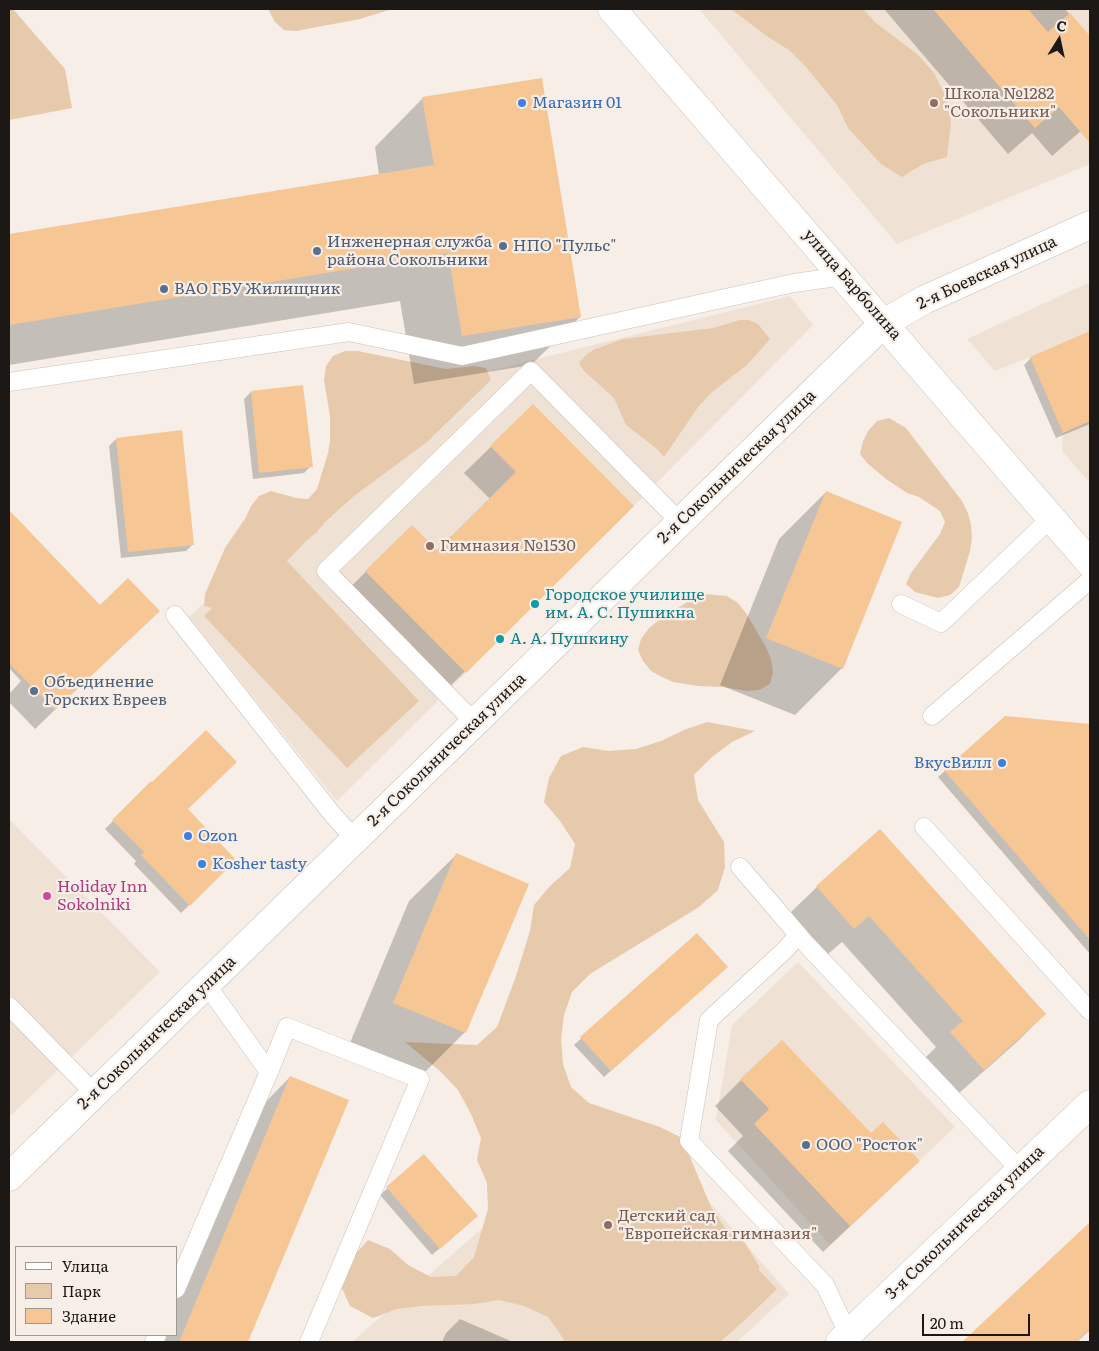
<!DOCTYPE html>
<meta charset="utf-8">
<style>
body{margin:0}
#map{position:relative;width:1099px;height:1351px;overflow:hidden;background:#f6eee7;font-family:Literata,serif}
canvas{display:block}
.frame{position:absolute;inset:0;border:10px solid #1b1816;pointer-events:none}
.legend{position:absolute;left:15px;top:1246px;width:162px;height:90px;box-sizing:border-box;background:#f6eee7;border:1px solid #9e9893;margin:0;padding:6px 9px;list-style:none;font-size:15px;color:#1b1816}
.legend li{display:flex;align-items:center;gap:10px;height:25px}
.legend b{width:25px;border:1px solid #9e9893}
.north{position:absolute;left:1034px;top:15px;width:50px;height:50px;-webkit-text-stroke:4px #f6eee7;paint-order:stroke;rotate:10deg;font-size:14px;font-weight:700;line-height:20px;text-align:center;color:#1b1816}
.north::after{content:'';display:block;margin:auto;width:18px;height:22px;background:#1b1816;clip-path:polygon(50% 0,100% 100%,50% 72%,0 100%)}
.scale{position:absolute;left:922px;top:1314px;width:108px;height:22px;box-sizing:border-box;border:2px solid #1b1816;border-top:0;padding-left:6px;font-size:15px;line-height:18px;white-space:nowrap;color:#1b1816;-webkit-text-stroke:4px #f6eee7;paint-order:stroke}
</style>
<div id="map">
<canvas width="1099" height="1351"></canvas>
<div class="frame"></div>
<ul class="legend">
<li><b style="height:6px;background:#fff"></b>Улица</li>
<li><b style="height:14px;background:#e7caac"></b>Парк</li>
<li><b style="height:14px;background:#f6c695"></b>Здание</li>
</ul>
<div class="north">С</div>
<div class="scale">20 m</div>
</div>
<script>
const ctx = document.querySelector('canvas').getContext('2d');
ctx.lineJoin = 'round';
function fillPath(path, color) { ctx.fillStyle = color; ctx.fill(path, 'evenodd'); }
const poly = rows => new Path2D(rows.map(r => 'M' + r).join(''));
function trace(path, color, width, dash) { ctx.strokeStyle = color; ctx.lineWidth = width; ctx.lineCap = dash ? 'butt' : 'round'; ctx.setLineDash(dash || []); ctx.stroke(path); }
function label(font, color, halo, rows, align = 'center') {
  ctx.font = font + ' Literata,serif'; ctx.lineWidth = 4.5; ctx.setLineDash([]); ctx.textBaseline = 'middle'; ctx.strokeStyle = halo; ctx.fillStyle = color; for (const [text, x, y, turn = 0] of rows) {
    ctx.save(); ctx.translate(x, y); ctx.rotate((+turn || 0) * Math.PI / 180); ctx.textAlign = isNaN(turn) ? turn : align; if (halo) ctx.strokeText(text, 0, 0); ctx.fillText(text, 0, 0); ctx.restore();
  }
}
fillPath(poly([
 [699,9,1090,9,1090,164,897,244],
 [1090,282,1090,483,1062,451,1063,432,1030,357,995,371,967,339],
 [790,296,813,325,634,506,337,801,189,617,337,479,332,410],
 [9,819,160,972,9,1117],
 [798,962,955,1127,830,1245,716,1120,732,1025],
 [668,1154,789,1294,737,1342,352,1342,565,1156]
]), '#efe2d5');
fillPath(poly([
 [9,9,13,9,65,69,72,108,9,120],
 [269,9,392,9,360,19,296,31,284,30,275,22,269,11],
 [731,9,863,9,876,23,917,54,934,73,946,97,951,123,947,157,923,164,902,177,881,164,848,128,837,105,806,67,789,50,768,37],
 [740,320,749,320,758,324,770,339,747,365,712,392,698,407,664,457,657,449,626,425,614,398,584,371,579,363,587,354,595,349,623,339,713,328],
 [345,351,358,351,446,369,474,366,486,368,491,380,427,442,354,496,325,522,317,532,307,540,287,561,419,701,347,768,204,616,212,608,204,606,205,594,225,548,246,517,251,506,259,496,271,491,296,498,308,499,317,489,328,453,330,441,330,416,324,380,326,366,333,356],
 [889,418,906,428,962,501,968,513,971,525,972,538,970,551,959,587,950,595,938,598,915,592,906,584,911,573,940,534,945,522,940,511,919,497,907,493,886,479,867,463,860,454,863,441,868,431,877,421],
 [704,594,727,596,738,603,746,613,766,647,771,659,773,672,770,684,759,690,747,691,723,687,698,686,673,682,662,677,651,671,643,661,638,650,641,639,649,628,659,620,692,599],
 [707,722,755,731,732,742,712,757,694,775,698,800,724,842,725,867,718,890,699,907,590,974,572,992,564,1015,561,1039,563,1064,571,1087,589,1103,660,1127,682,1138,711,1207,725,1228,745,1243,759,1266,759,1270,777,1289,746,1319,720,1342,564,1342,563,1338,548,1317,524,1306,499,1300,474,1304,422,1306,397,1309,373,1318,350,1306,339,1282,351,1259,368,1240,390,1249,408,1265,431,1277,456,1276,474,1257,488,1209,487,1183,477,1160,481,1138,471,1114,458,1090,440,1071,405,1042,477,1045,497,1027,515,979,530,931,534,905,550,886,570,868,575,844,560,821,544,802,549,778,561,756,583,747,609,751,636,749,661,741,684,730]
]), '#e7caac');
fillPath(poly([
 [884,9,1065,9,1090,38,1090,123,1052,156,1032,133,1008,154],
 [423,98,580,317,531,365,414,384,400,301,9,365,9,236,379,175,375,147],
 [1090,332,1090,424,1056,438,1024,365,1031,358],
 [302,387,311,466,304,473,253,479,244,399,251,392],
 [533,406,632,506,438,698,339,598,412,527,437,552,490,499,464,473],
 [116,439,193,544,186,551,121,558,109,446],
 [826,492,842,668,795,715,720,685,779,539],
 [9,512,99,607,138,630,35,729,9,702,9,694,21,681,9,668],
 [1006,717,1090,725,1090,954,938,777],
 [151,783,186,810,235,860,181,913,134,864,136,861,105,829],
 [456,855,465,1032,418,1079,347,1050,409,901],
 [817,887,1045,1014,1018,1041,957,1095,924,1059,936,1047,842,942,827,955,790,913],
 [697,935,719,974,604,1077,574,1045],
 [290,1077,348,1101,246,1342,152,1342,155,1335,176,1335,176,1285,244,1124],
 [741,1080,892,1187,823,1252,728,1151,743,1136,715,1106],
 [424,1156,470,1222,432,1255,380,1195],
 [1090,1224,1090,1330,1077,1342,964,1342],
 [460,1319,513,1342,442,1342,446,1333]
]), '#0003');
fillPath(poly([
 [933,9,1028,9,1048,32,1070,13,1090,36,1090,143,1059,107,1035,128],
 [542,78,581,317,462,336,448,253,9,325,9,234,434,165,422,97],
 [1090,331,1090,421,1063,433,1030,357],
 [303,385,313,467,259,473,251,391],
 [533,404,634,506,466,673,365,571,412,525,437,550,516,472,490,446],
 [182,430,194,545,128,552,116,438],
 [826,491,902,522,843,669,766,638],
 [9,510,100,605,128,578,160,611,55,710,9,663],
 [1005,716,1090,724,1090,940,944,770],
 [206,730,237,762,188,809,236,860,190,906,141,855,144,852,112,820,151,781,152,782],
 [880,829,1046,1014,984,1070,950,1032,963,1021,869,916,854,929,816,886],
 [456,853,529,884,466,1033,393,1003],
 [697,933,728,967,611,1071,580,1037],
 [782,1040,871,1133,883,1122,920,1161,850,1226,754,1124,769,1109,740,1079],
 [290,1076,349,1100,248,1342,179,1342],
 [424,1154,478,1216,440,1249,386,1187],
 [1090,1222,1090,1329,1076,1342,962,1342]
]), '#f6c695');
const service = poly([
 [9,382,349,332,462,356,794,283,844,276],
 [901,604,941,623,1051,518],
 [175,615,333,815,355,839],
 [932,716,1090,580],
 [475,723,326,571,531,371,680,522],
 [924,827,1090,1011],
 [740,867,806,944,1020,1170],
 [798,935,786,949,709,1020,689,1141,825,1285,852,1342],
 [206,984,269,1072],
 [9,1006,94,1093],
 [176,1289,269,1072,287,1027,420,1079,309,1342],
 [154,1342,157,1335]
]);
const minor = poly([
 [612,9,1090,563],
 [9,1177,884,323,924,300,1090,225],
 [840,1342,1090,1104]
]);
trace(service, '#c9c1ba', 19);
trace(minor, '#c9c1ba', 29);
trace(service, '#fff', 18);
trace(minor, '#fff', 28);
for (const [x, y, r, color] of [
 [522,103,5,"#3f7fe0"],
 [934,103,5,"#8d6e63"],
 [503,246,5,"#5c6f8a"],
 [317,251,5,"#5c6f8a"],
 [164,289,5,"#5c6f8a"],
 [430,546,5,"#8d6e63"],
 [535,604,5,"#0f9aa8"],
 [500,639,5,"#0f9aa8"],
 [34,691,5,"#5c6f8a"],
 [1002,763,5,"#3f7fe0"],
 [188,836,5,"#3f7fe0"],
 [202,864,5,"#3f7fe0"],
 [47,896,5,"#d1479c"],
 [806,1145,5,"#5c6f8a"],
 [608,1225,5,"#8d6e63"]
]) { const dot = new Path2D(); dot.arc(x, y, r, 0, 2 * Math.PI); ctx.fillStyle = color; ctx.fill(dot); trace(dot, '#f6eee7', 2); }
label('16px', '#785e54', '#f6eee7', [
 ["Школа №1282",944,94],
 ["\"Сокольники\"",944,112],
 ["Гимназия №1530",440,546],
 ["Детский сад",618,1216],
 ["\"Европейская гимназия\"",618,1234]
], 'left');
label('16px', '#366cbe', '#f6eee7', [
 ["Магазин 01",532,103],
 ["ВкусВилл",992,763,"right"],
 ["Ozon",198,836],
 ["Kosher tasty",212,864]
], 'left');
label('16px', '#4e5e75', '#f6eee7', [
 ["Инженерная служба",327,242],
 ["района Сокольники",327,260],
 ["НПО \"Пульс\"",513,246],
 ["ВАО ГБУ Жилищник",174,289],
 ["Объединение",44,682],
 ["Горских Евреев",44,700],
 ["ООО \"Росток\"",816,1145]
], 'left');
label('16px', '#1b1816', '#f6eee7', [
 ["2-я Боевская улица",987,273,-25],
 ["улица Барболина",852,285,49],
 ["2-я Сокольническая улица",737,467,-44],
 ["2-я Сокольническая улица",447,750,-44],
 ["2-я Сокольническая улица",157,1033,-44],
 ["3-я Сокольническая улица",965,1223,-44]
]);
label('16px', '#0d838f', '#f6eee7', [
 ["Городское училище",545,595],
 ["им. А. С. Пушикна",545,613],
 ["А. А. Пушкину",510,639]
], 'left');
label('16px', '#b23c85', '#f6eee7', [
 ["Holiday Inn",57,887],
 ["Sokolniki",57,905]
], 'left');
</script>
